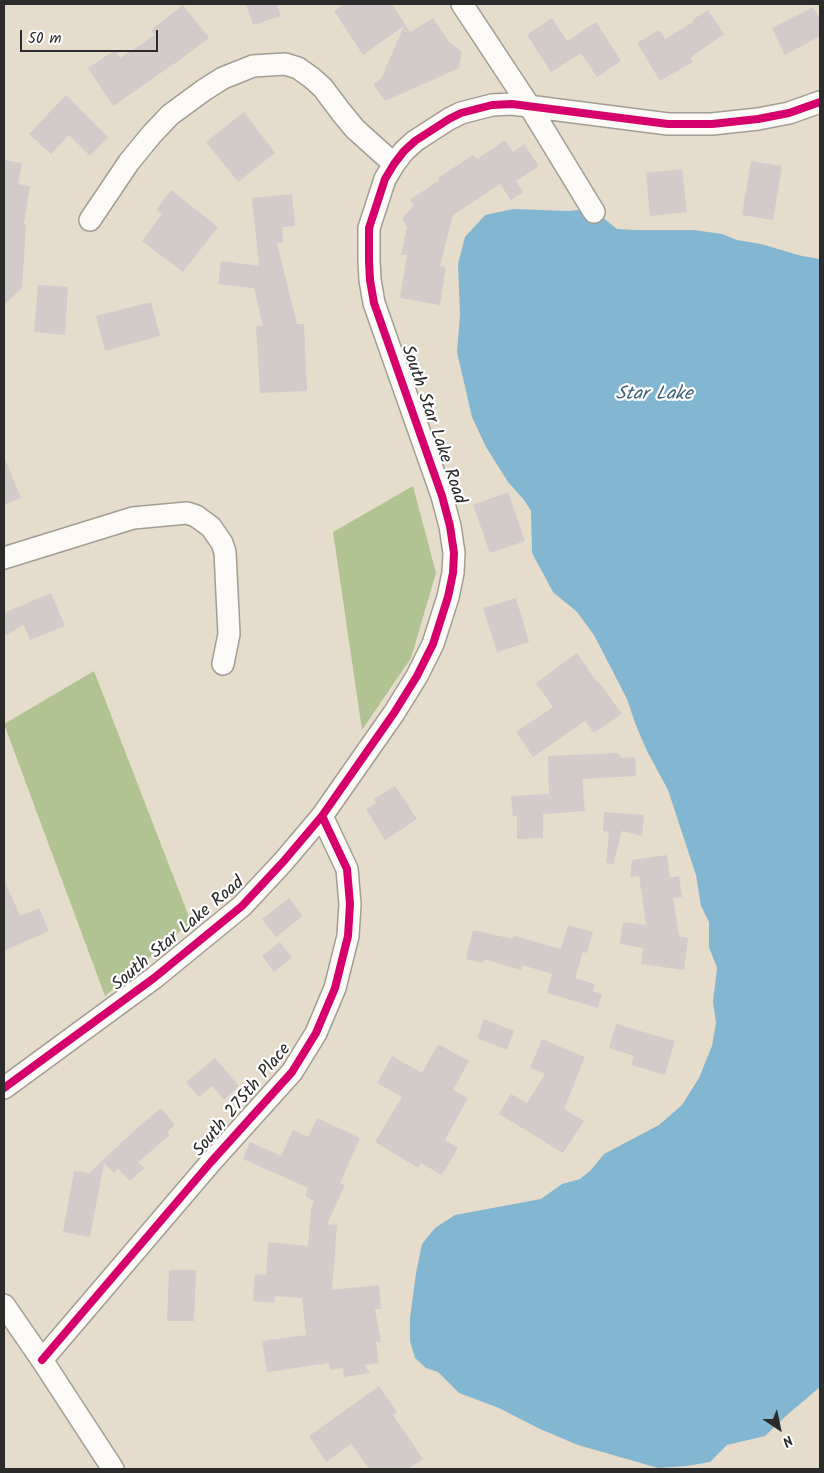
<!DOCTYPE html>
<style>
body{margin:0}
#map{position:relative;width:824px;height:1473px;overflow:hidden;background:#e6dccc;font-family:Kalam,sans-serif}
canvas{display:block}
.frame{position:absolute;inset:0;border:5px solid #2b2b2b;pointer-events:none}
.north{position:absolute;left:754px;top:1403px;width:50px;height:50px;-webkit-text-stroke:4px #fff;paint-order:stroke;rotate:146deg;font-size:14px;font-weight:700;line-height:20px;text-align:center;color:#2b2b2b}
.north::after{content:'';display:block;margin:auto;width:18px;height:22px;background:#2b2b2b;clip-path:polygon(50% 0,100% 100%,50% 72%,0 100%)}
.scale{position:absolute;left:20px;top:30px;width:138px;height:22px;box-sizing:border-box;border:2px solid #2b2b2b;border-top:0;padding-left:6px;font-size:15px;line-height:18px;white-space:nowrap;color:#2b2b2b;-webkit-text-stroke:4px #fff;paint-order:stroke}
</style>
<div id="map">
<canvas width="824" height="1473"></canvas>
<div class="frame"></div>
<div class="north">N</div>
<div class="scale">50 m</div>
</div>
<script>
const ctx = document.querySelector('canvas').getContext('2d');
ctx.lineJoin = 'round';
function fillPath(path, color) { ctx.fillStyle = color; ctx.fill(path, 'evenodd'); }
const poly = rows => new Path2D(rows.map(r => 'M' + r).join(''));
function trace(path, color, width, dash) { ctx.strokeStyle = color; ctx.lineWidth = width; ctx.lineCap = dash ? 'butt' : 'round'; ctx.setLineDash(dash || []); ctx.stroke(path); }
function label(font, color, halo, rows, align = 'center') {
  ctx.font = font + ' Kalam,sans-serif'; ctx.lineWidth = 4.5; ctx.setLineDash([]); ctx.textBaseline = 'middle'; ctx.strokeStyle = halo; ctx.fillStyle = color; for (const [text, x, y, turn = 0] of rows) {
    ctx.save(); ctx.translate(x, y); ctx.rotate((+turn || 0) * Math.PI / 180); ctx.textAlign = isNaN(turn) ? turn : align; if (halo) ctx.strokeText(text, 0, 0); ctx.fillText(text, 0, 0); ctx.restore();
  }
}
fillPath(poly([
 [413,486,436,573,411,658,362,730,333,532],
 [94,671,191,922,105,996,4,724]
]), '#b2c393');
fillPath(poly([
 [513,209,568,211,578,210,601,216,617,229,635,230,694,230,722,234,737,240,761,244,802,256,820,259,820,1387,787,1415,765,1436,727,1445,710,1462,687,1466,658,1468,578,1445,540,1429,499,1408,459,1393,438,1372,426,1368,415,1358,410,1341,410,1318,416,1273,422,1244,435,1228,455,1215,541,1199,562,1184,580,1179,591,1170,604,1154,659,1125,682,1105,699,1078,712,1046,716,1023,713,1002,717,968,709,947,709,922,701,906,696,875,668,790,647,751,635,723,627,699,594,635,577,612,553,592,532,553,531,511,524,500,508,482,486,447,472,417,457,352,460,315,458,264,465,237,485,215]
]), '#83b6d0');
fillPath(poly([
 [246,4,277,4,281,16,253,25],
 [344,4,392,4,410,32,433,18,449,42,462,52,459,68,385,101,373,84,381,79,404,26,363,55,334,11],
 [183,5,209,38,181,59,113,106,88,68,115,50,120,58,155,35,151,30],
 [813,7,820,20,820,36,785,55,772,28],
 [708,10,724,34,690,58,693,62,660,81,637,43,659,30,665,39,693,22,692,20],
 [552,18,567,41,596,22,621,61,597,77,581,53,551,72,527,35],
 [66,95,108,137,90,156,69,135,51,154,29,134],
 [244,112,275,153,238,182,206,142],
 [505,140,513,152,524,144,539,166,516,181,523,192,511,200,500,184,453,215,440,266,446,267,440,305,400,298,407,255,401,255,407,228,402,218,414,206,410,200,439,180,438,178,473,155,477,159],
 [4,160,22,163,18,184,30,186,24,224,26,225,22,288,4,305],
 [751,161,782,166,773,220,742,215],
 [682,169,687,212,650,216,646,173],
 [171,190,218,227,183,272,142,241,162,214,156,210],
 [292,194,295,226,282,227,283,243,277,243,297,324,304,324,307,391,260,393,256,326,263,326,254,288,218,284,221,261,259,266,252,198],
 [38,285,68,287,65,335,34,332],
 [151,302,160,336,105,351,96,316],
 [4,457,21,498,4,505],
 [508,492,525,541,490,553,473,505],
 [51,593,65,626,30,640,24,625,4,636,4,613],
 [516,598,529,642,497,652,483,608],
 [577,653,597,682,598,681,622,714,594,733,585,721,533,757,516,732,553,707,536,683],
 [618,753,622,758,635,757,636,776,582,779,585,811,543,814,543,838,517,839,517,816,513,816,511,796,549,794,548,756],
 [395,786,417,819,385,840,366,809,376,803,374,799],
 [604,812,644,815,642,836,622,831,613,864,606,863,609,832,603,831],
 [667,855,670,878,679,876,682,897,673,898,679,936,688,938,684,970,641,964,643,948,620,944,623,922,646,925,639,876,630,877,632,860],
 [4,879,20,916,39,908,49,931,4,951],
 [289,898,303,916,276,937,262,919],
 [568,925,593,932,587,953,583,952,575,978,595,984,593,991,602,994,598,1008,547,993,552,974,522,965,521,970,484,959,483,963,466,959,473,930,513,939,514,936,561,949],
 [280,942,292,958,274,972,262,956],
 [484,1019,514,1031,507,1050,477,1038],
 [616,1024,675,1041,665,1075,631,1065,634,1056,609,1048],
 [542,1039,585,1057,564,1109,584,1121,563,1153,499,1114,511,1094,527,1103,545,1074,530,1068],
 [438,1044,469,1061,453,1090,468,1098,445,1140,458,1148,442,1175,421,1163,418,1168,375,1142,402,1097,377,1083,392,1056,422,1073],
 [215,1058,239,1086,224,1100,212,1086,199,1097,186,1082],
 [161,1108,175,1125,167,1132,170,1135,138,1162,144,1168,130,1181,118,1169,114,1173,104,1163,90,1237,63,1232,74,1171,89,1173,136,1129],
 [317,1118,360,1138,340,1183,345,1185,327,1224,337,1225,332,1290,379,1285,381,1309,375,1309,381,1342,376,1342,379,1363,364,1365,370,1373,344,1377,343,1368,330,1370,329,1363,267,1372,262,1341,306,1335,302,1298,275,1296,274,1303,253,1301,255,1274,266,1275,268,1242,308,1246,311,1209,314,1201,305,1196,308,1188,243,1159,250,1142,281,1156,293,1130,308,1137],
 [169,1270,196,1270,194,1321,167,1321],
 [379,1386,397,1412,393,1415,423,1459,408,1469,369,1469,351,1444,326,1462,309,1436]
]), '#d3caca');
const minor = poly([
 [462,4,530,107,594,212],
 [90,220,129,162,152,134,170,115,204,90,223,78,253,66,285,64,298,68,312,78,323,88,341,112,355,129,394,164],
 [4,558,133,518,187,513,196,516,211,527,222,543,225,552,229,634,223,664],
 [4,1088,154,978,242,906,283,862,322,816,394,713,417,676,433,644,448,597,453,573,454,553,450,526,442,496,374,303,370,280,369,261,369,228,385,179,394,164,404,151,415,141,449,119,461,113,492,105,512,104,668,124,712,124,758,119,789,113,820,102],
 [4,1305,42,1360,113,1469],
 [42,1360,211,1162,292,1072,316,1033,335,988,348,936,350,904,347,869,322,816]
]);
trace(minor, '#a29d93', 24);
trace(minor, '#fbfaf7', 21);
trace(poly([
 [4,1088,154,978,242,906,283,862,322,816,394,713,417,676,433,644,448,597,453,573,454,553,450,526,442,496,374,303,370,280,369,261,369,228,385,179,394,164,404,151,415,141,449,119,461,113,492,105,512,104,668,124,712,124,758,119,789,113,820,102],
 [42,1360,211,1162,292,1072,316,1033,335,988,348,936,350,904,347,869,322,816]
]), '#d6006c', 8);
label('18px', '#2b2b2b', '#fff', [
 ["South Star Lake Road",432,425,71],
 ["South Star Lake Road",179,935,-40],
 ["South 275th Place",243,1101,-50]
]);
label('italic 19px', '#3f6276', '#fff', [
 ["Star Lake",654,396]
]);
</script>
